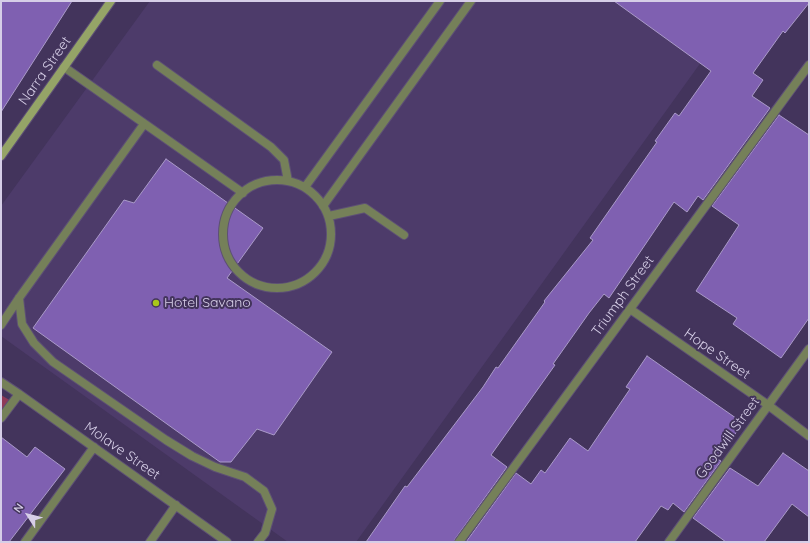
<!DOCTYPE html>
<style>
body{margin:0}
#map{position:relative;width:810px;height:543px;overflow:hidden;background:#43345c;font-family:Quicksand,sans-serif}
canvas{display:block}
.frame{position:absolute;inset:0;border:2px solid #d6cee7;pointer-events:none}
.north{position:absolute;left:8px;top:495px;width:40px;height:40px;-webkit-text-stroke:3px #43345c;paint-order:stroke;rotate:306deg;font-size:11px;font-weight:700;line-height:16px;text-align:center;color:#d6cee7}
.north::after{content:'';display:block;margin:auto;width:14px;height:18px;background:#d6cee7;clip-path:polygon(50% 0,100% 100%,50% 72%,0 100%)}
</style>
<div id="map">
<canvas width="810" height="543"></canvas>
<div class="frame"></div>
<div class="north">N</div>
</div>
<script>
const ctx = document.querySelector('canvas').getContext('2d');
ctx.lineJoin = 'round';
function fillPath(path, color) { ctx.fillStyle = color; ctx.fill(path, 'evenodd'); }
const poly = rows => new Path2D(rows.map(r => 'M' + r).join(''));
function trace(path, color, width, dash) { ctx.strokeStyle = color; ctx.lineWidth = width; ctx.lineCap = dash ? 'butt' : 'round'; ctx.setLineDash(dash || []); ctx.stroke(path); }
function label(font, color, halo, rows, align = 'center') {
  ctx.font = font + ' Quicksand,sans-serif'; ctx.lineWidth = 4; ctx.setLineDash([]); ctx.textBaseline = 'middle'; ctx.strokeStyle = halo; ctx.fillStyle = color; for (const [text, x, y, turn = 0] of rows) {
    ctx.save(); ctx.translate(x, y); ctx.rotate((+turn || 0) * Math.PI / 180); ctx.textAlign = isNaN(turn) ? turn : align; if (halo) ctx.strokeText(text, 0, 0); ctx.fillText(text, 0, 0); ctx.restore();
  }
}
fillPath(poly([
 [150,1,745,1,356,542,288,542,1,336,1,206]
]), '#4d3b6a');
fillPath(poly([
 [1,395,11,401,1,415]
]), '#8f3958');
const building = poly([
 [1,1,72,1,1,112,1,1],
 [614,1,809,1,809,3,785,33,783,31,753,73,763,80,752,96,770,108,703,200,698,196,687,212,674,202,609,298,604,294,589,313,553,364,555,365,491,455,507,467,455,539,454,542,366,542,405,486,407,487,483,387,496,367,498,368,545,302,544,301,593,240,590,238,657,142,655,141,675,113,679,116,711,71,614,1],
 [779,115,809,135,809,318,781,358,733,324,737,318,696,291,739,225,712,206,779,115],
 [166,159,263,228,227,278,332,352,274,435,257,429,231,462,220,462,33,328,124,200,134,203,166,159],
 [647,356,743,423,717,459,721,461,684,512,673,503,668,510,661,506,635,542,466,542,516,473,531,484,541,470,545,473,570,438,588,451,630,389,626,387,647,356],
 [1,437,27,457,35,447,65,469,9,542,1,542,1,437],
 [783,453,809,471,809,517,792,504,764,542,726,542,693,518,730,468,758,486,783,453]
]);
fillPath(building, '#7f60b1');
trace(building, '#aa9ac9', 1);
const lane = poly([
 [157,65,271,147,284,160,288,181],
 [64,67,243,193],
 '223 234a54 54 0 1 1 108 0a54 54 0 1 1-108 0Z',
 [305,187,440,1],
 [323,206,471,1],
 [329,216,365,208,404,235],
 [19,298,22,324,34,343,53,362,166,440,192,456,215,467,245,477,264,491,272,509,265,533,258,542],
 [1,325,19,298,144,124]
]);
const street = poly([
 [630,309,768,405,809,436],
 [1,382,19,394,227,542],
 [1,418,19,394],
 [25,542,94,447],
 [150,542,176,505],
 [459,542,809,65],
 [669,542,809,349]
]);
const secondary = poly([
 [1,156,111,1]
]);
trace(lane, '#5d5075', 10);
trace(street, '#5d5075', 10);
trace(secondary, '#5d5075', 10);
trace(lane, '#758059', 8);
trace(street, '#758059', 8);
trace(secondary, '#95a467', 8);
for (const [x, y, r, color] of [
 [156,303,4,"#a9c71a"]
]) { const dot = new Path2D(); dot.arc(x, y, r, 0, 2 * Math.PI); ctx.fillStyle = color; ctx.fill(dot); trace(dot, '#43345c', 1.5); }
label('14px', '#d6cee7', '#43345c', [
 ["Narra Street",45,71,-55],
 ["Triumph Street",623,296,-54],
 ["Hope Street",717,354,35],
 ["Goodwill Street",728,438,-54],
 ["Molave Street",122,451,35]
]);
label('14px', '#d6cee7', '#43345c', [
 ["Hotel Savano",164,303]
], 'left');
</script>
